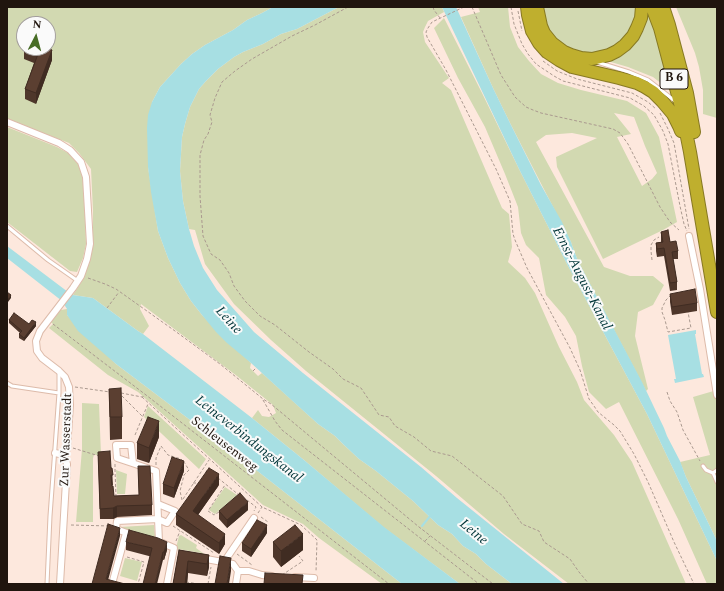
<!DOCTYPE html>
<style>
body{margin:0}
#map{position:relative;width:724px;height:591px;overflow:hidden;background:#fde8dd;font-family:Spectral,serif}
canvas{display:block}
.frame{position:absolute;inset:0;border:8px solid #20150e;pointer-events:none}
.north{position:absolute;left:16px;top:16px;width:40px;height:40px;box-sizing:border-box;background:#fafafa;border:1px solid #a39e9c;border-radius:50%;rotate:6deg;font-size:11px;font-weight:700;line-height:16px;text-align:center;color:#20150e}
.north::after{content:'';display:block;margin:auto;width:14px;height:18px;background:#486d26;clip-path:polygon(50% 0,100% 100%,50% 72%,0 100%)}
</style>
<div id="map">
<canvas width="724" height="591"></canvas>
<div class="frame"></div>
<div class="north">N</div>
</div>
<script>
const ctx = document.querySelector('canvas').getContext('2d');
ctx.lineJoin = 'round';
function fillPath(path, color) { ctx.fillStyle = color; ctx.fill(path, 'evenodd'); }
const poly = rows => new Path2D(rows.map(r => 'M' + r).join(''));
function trace(path, color, width, dash) { ctx.strokeStyle = color; ctx.lineWidth = width; ctx.lineCap = dash ? 'butt' : 'round'; ctx.setLineDash(dash || []); ctx.stroke(path); }
function label(font, color, halo, rows, align = 'center') {
  ctx.font = font + ' Spectral,serif'; ctx.lineWidth = 4; ctx.setLineDash([]); ctx.textBaseline = 'middle'; ctx.strokeStyle = halo; ctx.fillStyle = color; for (const [text, x, y, turn = 0] of rows) {
    ctx.save(); ctx.translate(x, y); ctx.rotate((+turn || 0) * Math.PI / 180); ctx.textAlign = isNaN(turn) ? turn : align; if (halo) ctx.strokeText(text, 0, 0); ctx.fillText(text, 0, 0); ctx.restore();
  }
}
fillPath(poly([
 [7,7,273,7,262,13,247,20,233,30,205,45,192,54,181,64,160,87,152,102,148,167,158,231,168,258,180,283,191,301,202,315,251,363,250,368,258,376,262,373,318,424,335,436,344,445,359,459,376,471,413,501,438,525,452,534,463,546,476,554,486,564,512,584,460,584,406,544,383,527,304,460,252,418,258,410,262,416,269,417,276,413,273,405,237,376,141,304,140,309,149,326,143,334,138,331,93,298,73,295,82,281,90,260,93,234,93,211,91,169,79,153,69,143,7,119],
 [24,24,48,24,48,48,24,48],
 [339,7,442,7,444,12,428,21,425,27,423,32,425,42,449,78,442,83,451,90,502,208,509,214,512,247,508,262,525,278,535,293,559,347,577,382,584,400,614,435,632,462,686,584,569,584,504,534,436,476,306,371,271,340,234,304,205,264,195,230,189,229,183,201,180,171,182,137,185,124,190,107,199,89,206,81,218,69,234,57,243,52,263,44,281,34,297,29],
 [478,7,508,7,510,27,518,47,529,61,541,74,558,83,581,90,627,101,646,113,659,137,677,222,663,230,603,259,557,167,556,157,597,138,572,133,546,135,536,142,604,267,630,276,653,276,664,285,653,305,638,312,635,336,648,389,646,391,578,261,573,248,571,242,510,123,493,88,461,17,480,12],
 [614,113,634,117,645,146,657,173,652,179,642,186,617,137,631,134],
 [542,7,637,7,636,19,632,30,613,48,597,54,585,54,573,51,561,44,553,35,546,25],
 [648,7,672,92,653,77,628,67,604,60,619,56],
 [676,7,717,7,717,118,703,114,703,90,699,67,695,53],
 [444,18,482,93,519,169,568,266,647,414,717,561,717,584,707,584,678,519,619,402,606,409,589,392,582,366,576,336,565,317,546,295,539,258,526,245,521,233,518,207,505,174,485,127,458,78,434,28],
 [7,127,57,147,68,153,78,164,83,175,85,210,86,244,83,258,77,272,70,271,7,222],
 [67,309,67,315,116,364,251,466,402,584,382,584,319,538,303,524,263,505,138,392,108,375,49,328,53,324,48,320,55,311],
 [717,390,717,541,686,477,680,462,710,455,693,397],
 [82,403,99,404,101,455,94,455,93,458,93,522,76,522,82,449],
 [148,406,206,459,199,469,144,417],
 [116,470,127,474,125,494,117,494],
 [225,487,237,495,215,514,209,510],
 [154,525,155,536,153,539,120,528,120,527],
 [181,535,197,545,196,548,207,556,201,555,201,553,178,549,178,551,176,548,179,536],
 [125,558,142,562,137,581,120,576]
]), '#d2d9b1');
fillPath(poly([
 [273,7,339,7,297,29,281,34,263,44,243,52,234,57,218,69,206,81,199,89,190,107,185,124,182,137,180,171,183,201,189,229,194,246,203,268,217,290,254,332,303,373,421,467,457,498,564,584,512,584,486,564,476,554,463,546,452,534,438,525,413,501,376,471,359,459,344,445,335,436,318,424,287,396,251,363,227,343,216,332,202,315,191,301,180,283,168,258,158,231,151,192,148,167,147,128,148,115,152,102,160,87,181,64,192,54,205,45,233,30,247,20,262,13],
 [442,7,456,7,493,88,510,123,541,185,562,222,571,242,573,248,578,261,642,382,664,428,667,436,680,461,686,477,717,541,717,561,647,414,568,266,519,169],
 [7,246,68,292,73,295,93,298,138,331,143,334,252,418,304,460,384,527,460,584,402,584,251,466,116,364,78,331,67,315,67,309,62,301,7,258],
 [696,330,696,334,695,334,702,374,703,374,704,377,675,383,674,379,676,379,668,335]
]), '#a7dfe3');
trace(poly([
 [422,526,431,515]
]), '#a7dfe3', 2);
const lane = poly([
 [597,62,629,72,648,80,675,101],
 [7,226,48,260,78,281],
 [7,383,12,386,59,393],
 [703,466,706,470,713,473,717,470],
 [713,473,717,482],
 [47,584,50,516,59,393,59,372]
]);
const street = poly([
 [7,122,59,143,70,150,81,162,86,177,90,244,87,259,81,276,73,288,40,331,36,341,37,351,42,358,59,371,65,377,69,387,70,405,67,449,64,455,67,464,60,584],
 [689,236,700,289,717,395],
 [55,453,64,455],
 [133,463,131,445,116,445,117,458,156,471,159,542],
 [135,536,116,529,117,521,158,519,167,523,175,511,158,504],
 [160,542,174,548,167,584],
 [201,558,233,564,238,571,249,571,262,575,272,576],
 [224,562,254,518],
 [295,577,314,578],
 [112,584,126,533],
 [236,584,238,571]
]);
const highway = poly([
 [527,7,528,15,532,31,539,43,547,52,559,60,572,67,619,78,637,83,645,87,653,92,662,101,673,114,679,126,681,131],
 [537,7,541,26,544,33,552,43,564,52,571,55,581,58,592,59,609,55,617,51,625,45,633,36,637,28,641,18,642,7],
 [652,7,660,28,681,107,690,152,717,312],
 [663,7,669,25,687,93,694,132]
]);
trace(lane, '#dba', 5);
trace(street, '#dba', 8);
trace(highway, '#877923', 14);
trace(poly([
 [348,7,315,25,292,36,252,59,235,71,222,82,215,98,210,115,212,122,208,134,204,140,200,155,200,196,203,236,211,254,220,260,229,273,234,286,245,301,260,316,275,325,309,352,333,369,343,379,361,388,379,415,389,417,395,426,414,437,431,451,452,456,503,496,522,524,539,531,544,542,570,559,579,572,589,584],
 [433,7,434,10,440,18],
 [464,7,432,22,428,28,426,32,427,37,446,70,496,169,510,201,513,234,515,240,527,268,570,348,580,370,589,399,594,406,598,412,614,425,620,431,634,454,648,482,674,542,694,584],
 [472,7,501,75,515,97,526,107,533,110,541,113,613,129,620,133,628,144,660,207,670,222,679,230],
 [511,7,514,24,522,44,528,54,536,64,554,76,563,81,630,98,644,106,654,115,663,131,668,144,680,206,684,224,687,231],
 [518,11,522,31],
 [543,61,557,71,577,79,632,93,648,102,656,109],
 [660,113,668,129,674,143,689,229],
 [652,260,651,251,651,245,654,240,659,237],
 [88,278,105,284,116,289,175,331,220,364,263,399,271,404,419,527,493,584],
 [671,295,666,300,662,308,662,312,665,320,668,332,691,328,688,312],
 [107,308,119,292],
 [53,324,146,395,389,584],
 [253,371,256,368],
 [75,387,110,392],
 [667,392,670,401,677,412,683,430,700,461],
 [121,393,142,397,145,396],
 [122,396,142,416],
 [142,397,262,507,301,525,317,540,316,572],
 [263,400,275,421,282,430,479,584],
 [135,435,148,404],
 [73,448,99,456],
 [115,464,115,470,116,497],
 [156,465,156,458,161,446,168,455,181,459,182,460],
 [203,477,207,470,207,471],
 [218,478,239,495],
 [193,483,199,483],
 [183,499,209,460],
 [182,500,180,491,184,475,189,470,184,462],
 [247,500,256,507,254,511],
 [219,512,214,515,208,511,225,485],
 [258,513,262,507],
 [261,517,268,522],
 [71,525,110,526],
 [173,526,214,553],
 [176,541,180,531],
 [425,541,430,536],
 [237,554,252,565],
 [127,557,144,562,138,584],
 [282,575,303,561,299,556],
 [186,582,199,584],
 [208,584,211,567]
]), '#aa998f', 1, [3, 2]);
trace(lane, '#fff', 3);
trace(street, '#fff', 6);
trace(highway, '#bfaf2e', 12);
fillPath(poly([
 [24,49,52,50,52,60,36,104,25,99,25,89,34,63,24,59],
 [661,232,678,251,678,259,673,259,677,282,677,290,670,291,664,256,657,257,656,251,656,243,661,242],
 [670,294,697,303,697,311,672,315,670,302],
 [9,320,29,324,36,326,24,341,19,338,19,334,20,333,9,323],
 [109,389,122,417,122,439,110,440],
 [159,437,149,463,137,459,137,443],
 [98,452,111,468,112,468,113,485,112,485,114,496,139,495,138,466,152,505,152,515,117,517,113,519,100,519],
 [184,471,174,498,163,494,163,484],
 [219,485,198,515,225,544,219,554,176,525,176,514],
 [248,510,227,528,219,519,219,511],
 [267,533,251,557,242,551,242,543],
 [126,542,167,550,164,560,126,550],
 [273,542,303,550,281,567,273,557],
 [179,550,209,555,209,567,207,576,188,573,187,584,173,584]
]), '#4e362a');
fillPath(poly([
 [52,50,52,60,36,104,36,93],
 [11,295,11,298,8,302,8,299],
 [36,322,36,326,24,341,24,338],
 [159,421,159,437,149,463,149,448],
 [184,461,184,471,174,498,174,488],
 [219,474,219,485,193,522,193,511],
 [248,502,248,510,227,528,227,520],
 [117,506,117,517,113,519,113,508],
 [267,525,267,533,251,557,251,549],
 [120,528,120,536,107,584,106,579],
 [225,534,225,544,219,554,219,543],
 [303,534,303,550,281,567,281,551],
 [167,542,167,550,164,560,164,552],
 [163,552,163,560,157,584,155,584],
 [209,555,209,567,207,576,207,564],
 [231,558,231,571,229,584,227,584],
 [188,561,188,573,187,584,185,584]
]), '#402c22');
const building = poly([
 [24,48,47,48,52,50,36,93,25,89,38,54,24,49,24,48],
 [668,230,670,242,676,241,678,251,672,252,677,282,670,283,664,248,657,249,656,243,663,242,661,232,668,230],
 [695,289,697,303,672,307,670,294,695,289],
 [7,292,11,295,8,299,7,298,7,292],
 [14,313,29,324,32,320,36,322,24,338,19,334,22,331,9,320,14,313],
 [121,388,122,417,110,417,109,389,121,388],
 [148,417,159,421,149,448,137,443,148,417],
 [110,451,111,468,112,468,113,475,111,475,112,486,113,486,114,496,139,495,138,466,150,466,152,505,117,506,113,508,100,509,98,452,110,451],
 [172,457,184,461,174,488,163,484,172,457],
 [209,468,219,474,193,511,225,534,219,543,176,514,209,468],
 [240,493,248,502,227,520,219,511,240,493],
 [257,520,267,525,251,549,242,543,257,520],
 [108,524,120,528,106,579,125,584,92,584,108,524],
 [295,525,303,534,281,551,273,542,295,525],
 [129,530,158,538,167,542,164,552,163,552,155,584,143,584,152,548,126,542,129,530],
 [179,550,209,555,207,564,188,561,185,584,173,584,179,550],
 [220,556,231,558,227,584,215,584,220,556],
 [265,573,303,575,302,584,264,584,265,573]
]);
fillPath(building, '#5b3f31');
trace(building, '#402c22', 1);
for (const [x, y, w] of [
 [674,79,28]
]) { const box = new Path2D(); box.roundRect(x - w / 2, y - 10, w, 20, 3); ctx.fillStyle = '#fafafa'; ctx.fill(box); trace(box, '#20150e', 1); }
label('bold 12px', '#20150e', null, [
 ["B 6",674,79]
]);
label('13px', '#20150e', '#fafafa', [
 ["Zur Wasserstadt",67,440,-88],
 ["Schleusenweg",224,445,38]
]);
label('italic 14px', '#003538', '#fafafa', [
 ["Ernst-August-Kanal",581,279,63],
 ["Leine",228,321,48],
 ["Leineverbindungskanal",248,440,38],
 ["Leine",473,533,39]
]);
</script>
